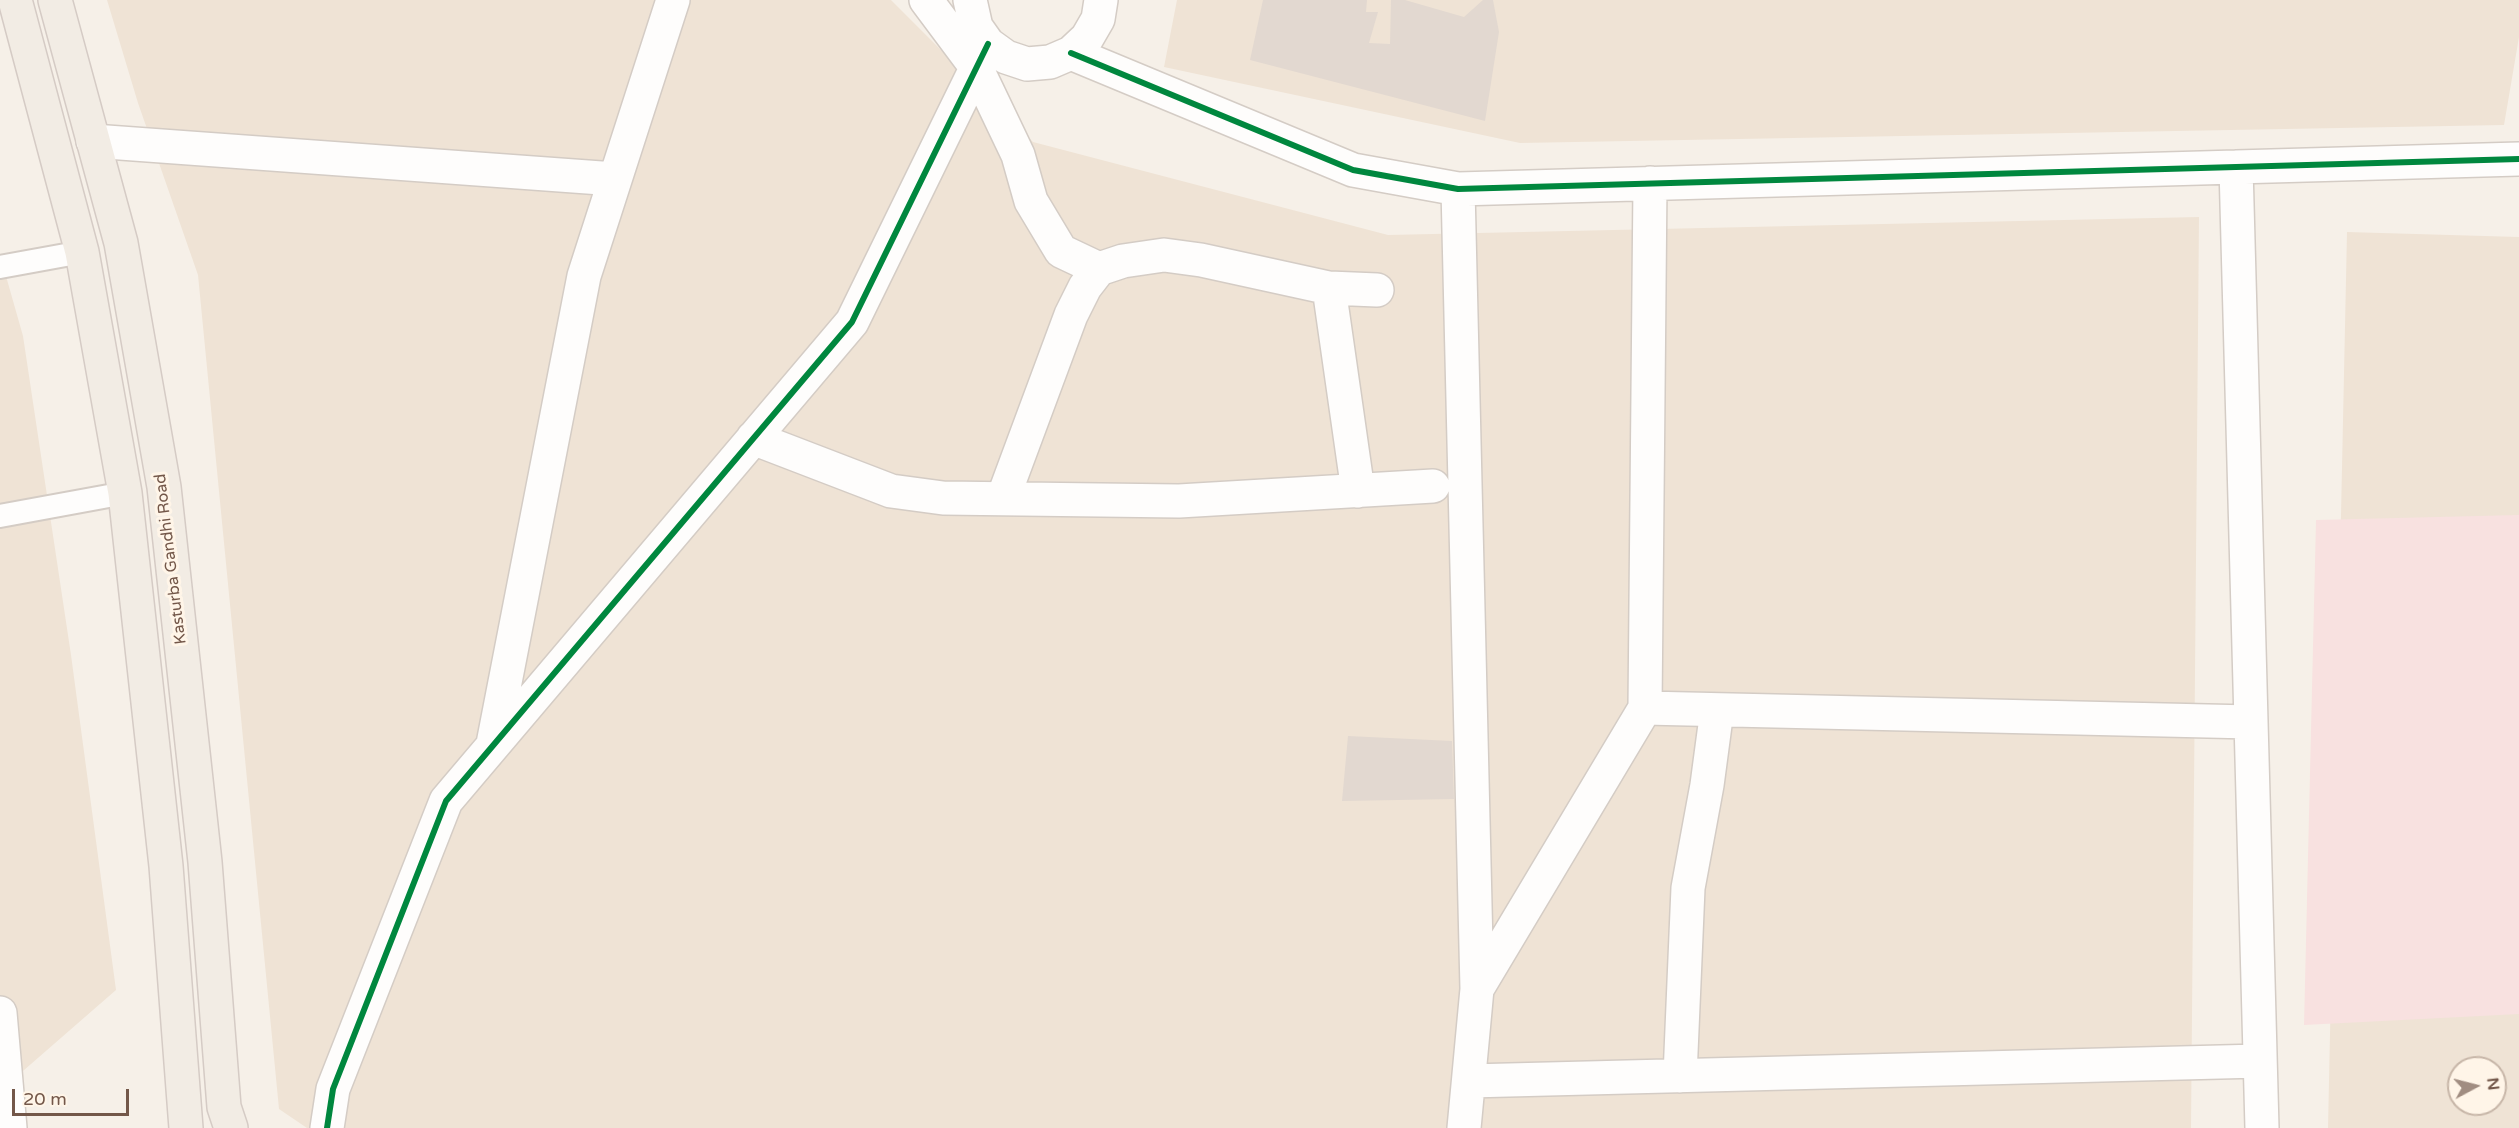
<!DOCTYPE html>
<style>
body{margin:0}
#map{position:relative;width:2519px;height:1128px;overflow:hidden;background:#f6f0e8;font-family:"Varela Round",sans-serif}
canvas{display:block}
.north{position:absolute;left:2447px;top:1056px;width:60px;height:60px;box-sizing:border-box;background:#fff5e8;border:2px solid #c7b6a8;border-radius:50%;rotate:83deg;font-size:16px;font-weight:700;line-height:24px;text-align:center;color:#735749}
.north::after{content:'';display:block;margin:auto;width:21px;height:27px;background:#a18d81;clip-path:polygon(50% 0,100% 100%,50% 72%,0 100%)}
.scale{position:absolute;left:12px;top:1089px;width:117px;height:27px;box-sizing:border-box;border:3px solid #735749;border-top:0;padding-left:8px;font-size:18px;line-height:21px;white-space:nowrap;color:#735749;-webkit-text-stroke:4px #fff5e8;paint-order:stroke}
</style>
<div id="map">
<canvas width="2519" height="1128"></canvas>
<div class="north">N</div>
<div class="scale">20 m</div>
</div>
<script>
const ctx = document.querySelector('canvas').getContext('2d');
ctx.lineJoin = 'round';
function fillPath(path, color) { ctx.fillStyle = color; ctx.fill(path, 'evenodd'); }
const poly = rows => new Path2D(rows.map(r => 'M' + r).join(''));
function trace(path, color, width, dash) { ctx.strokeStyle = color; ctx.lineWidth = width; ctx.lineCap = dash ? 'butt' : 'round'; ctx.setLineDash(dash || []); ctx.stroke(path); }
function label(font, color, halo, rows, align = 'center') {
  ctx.font = font + ' "Varela Round",sans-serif'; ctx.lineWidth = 6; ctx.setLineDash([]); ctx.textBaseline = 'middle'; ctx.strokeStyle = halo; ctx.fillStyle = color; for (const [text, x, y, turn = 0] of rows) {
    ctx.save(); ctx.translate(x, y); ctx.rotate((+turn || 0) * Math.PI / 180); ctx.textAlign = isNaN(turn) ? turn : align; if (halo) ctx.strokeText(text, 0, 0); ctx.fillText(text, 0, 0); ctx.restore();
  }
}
fillPath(poly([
 [107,0,891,0,1033,142,1388,235,2199,217,2191,1128,307,1128,279,1109,198,275,138,103],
 [1177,0,2519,0,2519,37,2504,125,1520,143,1164,67],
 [2347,232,2519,237,2519,1128,2328,1128],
 [2459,1068,2495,1068,2495,1104,2459,1104],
 [0,255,23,336,71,655,116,990,0,1091]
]), '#efe3d5');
fillPath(poly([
 [2519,515,2519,1014,2304,1025,2316,520]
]), '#f8e1e0');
fillPath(poly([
 [1263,0,1367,0,1366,12,1378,12,1369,43,1390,44,1391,0,1405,0,1464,17,1483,0,1493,0,1499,32,1485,121,1250,60],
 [1348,736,1452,741,1454,799,1342,801]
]), '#e2d8d0');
const lane = poly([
 [0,267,82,252],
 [0,516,125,493]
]);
const street = poly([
 [926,0,976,67,1018,155,1031,201,1061,251,1099,269],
 [970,0,976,27,988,44,1006,57,1027,64,1050,62,1071,53,1087,38,1098,19,1101,0],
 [1071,53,1353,170,1458,189,2519,159],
 [93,141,615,179],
 [2236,167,2262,1128],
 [1458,189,1477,989,1464,1128],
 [1329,288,1358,491],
 [753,438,891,491,943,498,1179,501,1433,486],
 [1003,498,1071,315,1085,287,1099,269,1123,261,1164,255,1201,260,1329,288,1377,290],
 [1645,708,2251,722],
 [493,744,584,276,673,0],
 [1477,989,1645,708,1650,183],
 [0,1013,10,1128],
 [1680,1076,1688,888,1707,785,1717,710],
 [1469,1081,2260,1061],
 [327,1128,333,1089,446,801,852,322,988,44]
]);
const primary = poly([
 [15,0,82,252,125,493,166,866,186,1128],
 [55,0,121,243,164,487,205,862,224,1107,231,1128]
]);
trace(lane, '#d4ccc5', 26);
trace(street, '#d4ccc5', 36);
trace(primary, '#d5cbc5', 36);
trace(lane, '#fefdfc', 22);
trace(street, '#fefdfc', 33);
trace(primary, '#f2ece4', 33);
trace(poly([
 [1071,53,1353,170,1458,189,2519,159],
 [327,1128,333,1089,446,801,852,322,988,44]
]), '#00873e', 6);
label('16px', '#735749', '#fff5e8', [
 ["Kasturba Gandhi Road",171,559,-97]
]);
</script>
